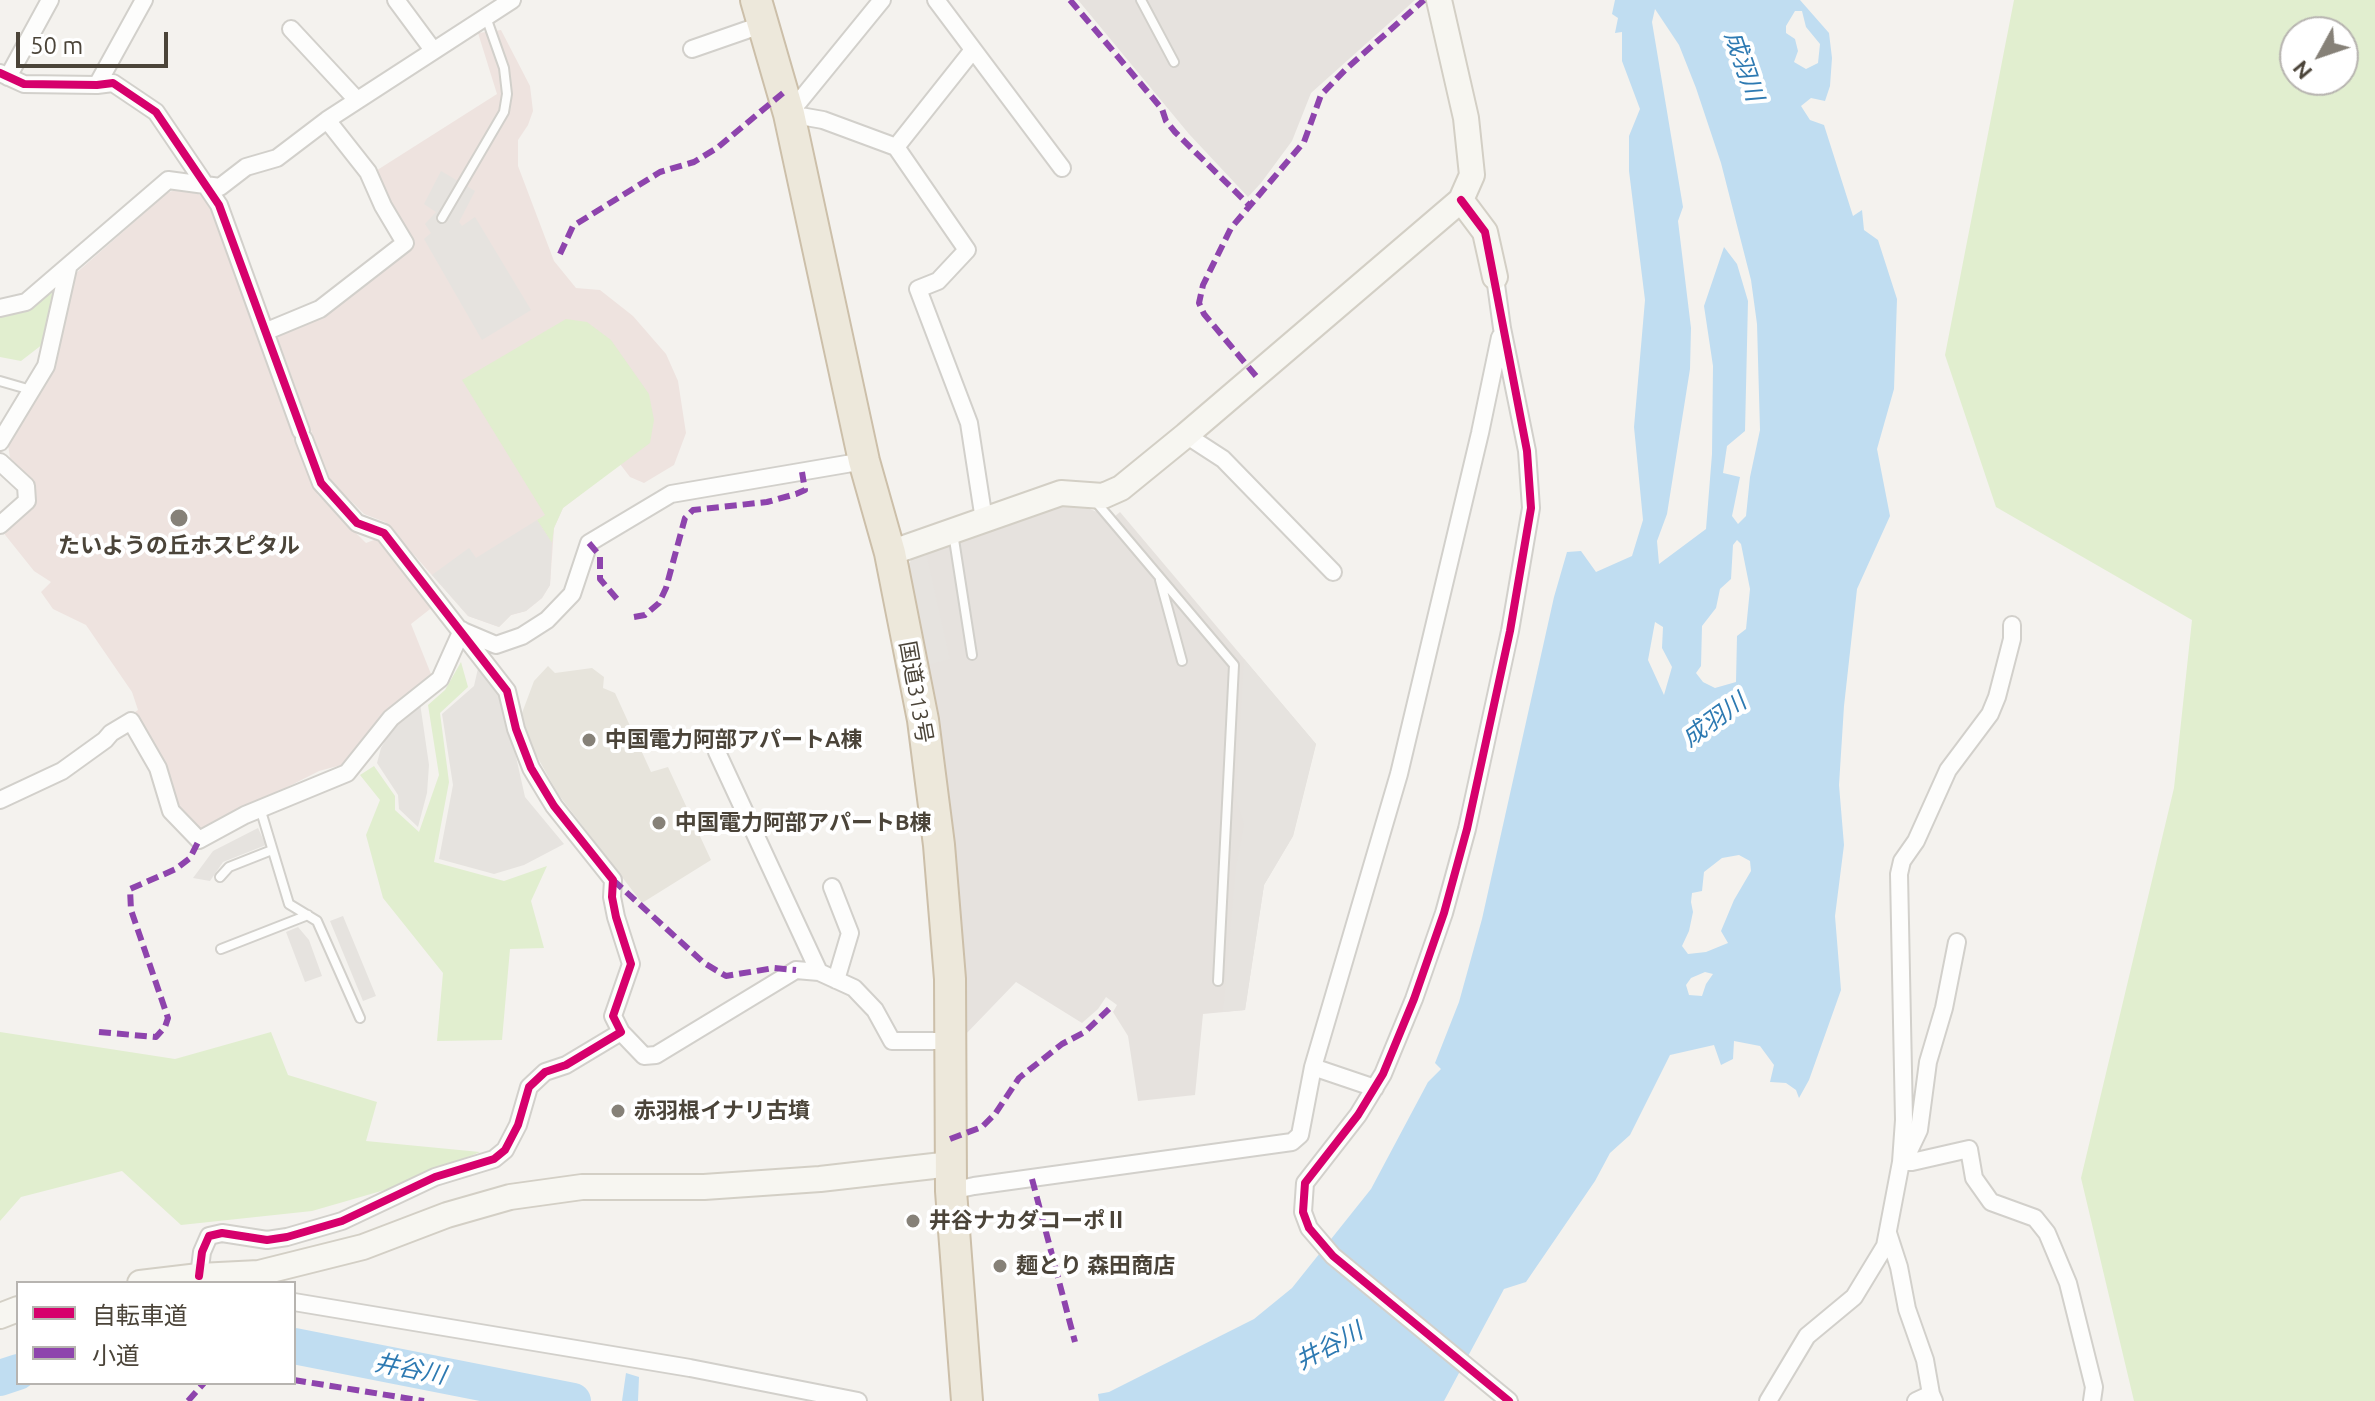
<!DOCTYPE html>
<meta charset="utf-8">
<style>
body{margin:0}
#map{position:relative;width:2375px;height:1401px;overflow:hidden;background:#f4f2ee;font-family:Ubuntu,"Noto Sans JP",sans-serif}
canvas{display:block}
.legend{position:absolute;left:16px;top:1281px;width:280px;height:104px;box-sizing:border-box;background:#fff;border:2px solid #b7b4b0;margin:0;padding:10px 14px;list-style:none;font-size:24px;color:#4b4439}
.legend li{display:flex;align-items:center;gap:16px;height:40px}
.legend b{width:40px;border:2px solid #b7b4b0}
.north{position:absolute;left:2279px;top:16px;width:80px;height:80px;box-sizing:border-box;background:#fff;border:2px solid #b7b4b0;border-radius:50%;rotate:230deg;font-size:22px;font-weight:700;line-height:32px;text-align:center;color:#4b4439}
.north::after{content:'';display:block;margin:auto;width:28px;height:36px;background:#868178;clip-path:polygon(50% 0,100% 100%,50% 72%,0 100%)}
.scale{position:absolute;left:16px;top:32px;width:152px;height:36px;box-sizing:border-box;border:4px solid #4b4439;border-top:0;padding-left:10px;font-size:24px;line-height:28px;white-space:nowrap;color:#4b4439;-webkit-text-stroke:6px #fff;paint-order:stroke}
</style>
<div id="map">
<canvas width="2375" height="1401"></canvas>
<ul class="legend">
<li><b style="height:10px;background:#d6006c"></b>自転車道</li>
<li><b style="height:10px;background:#8e44ad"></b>小道</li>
</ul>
<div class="north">N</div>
<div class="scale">50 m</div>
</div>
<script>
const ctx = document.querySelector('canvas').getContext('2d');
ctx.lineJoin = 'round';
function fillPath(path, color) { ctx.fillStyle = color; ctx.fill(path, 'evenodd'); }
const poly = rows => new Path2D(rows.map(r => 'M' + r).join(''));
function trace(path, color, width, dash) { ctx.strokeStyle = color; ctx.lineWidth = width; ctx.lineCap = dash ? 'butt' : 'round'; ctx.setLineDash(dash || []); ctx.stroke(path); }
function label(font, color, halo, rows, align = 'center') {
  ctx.font = font + ' Ubuntu,"Noto Sans JP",sans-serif'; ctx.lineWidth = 8; ctx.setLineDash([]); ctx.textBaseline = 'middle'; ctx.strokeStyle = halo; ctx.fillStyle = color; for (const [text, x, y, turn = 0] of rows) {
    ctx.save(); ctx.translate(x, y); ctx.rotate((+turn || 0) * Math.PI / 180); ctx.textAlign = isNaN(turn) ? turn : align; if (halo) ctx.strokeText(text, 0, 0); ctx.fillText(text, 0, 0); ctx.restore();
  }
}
fillPath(poly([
 [548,666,555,673,592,668,604,677,603,688,615,693,651,772,668,767,711,860,642,903,558,794,530,744,521,720,522,713,534,681]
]), '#e7e4dc');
fillPath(poly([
 [1078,0,1415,0,1311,93,1292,141,1261,183,1248,197,1189,134],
 [1072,502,1100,513,1108,522,1120,512,1316,744,1293,836,1264,885,1245,1010,1203,1014,1195,1095,1138,1101,1128,1036,1113,1012,1117,1005,1106,997,1098,1009,1082,1023,1016,982,964,1036,912,558]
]), '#e6e2de');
fillPath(poly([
 [501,30,530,86,533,111,528,125,518,140,518,166,554,261,576,288,600,290,633,316,666,354,678,381,686,433,674,465,644,483,630,477,620,464,563,508,554,528,550,585,542,598,526,611,511,615,499,627,468,616,385,522,364,514,336,486,327,474,272,323,316,304,403,234,371,174,497,94,478,33],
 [180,188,192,190,205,198,216,213,305,468,318,495,366,543,379,538,434,606,411,624,433,679,345,764,319,771,199,832,177,810,132,714,138,710,132,692,86,625,53,609,41,592,51,582,34,571,2,531,33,505,36,485,10,458,8,444,59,328,75,274,167,193]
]), '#eee3df');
fillPath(poly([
 [2014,0,2375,0,2375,1401,2134,1401,2081,1178,2174,788,2192,620,1996,507,1945,355],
 [2295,32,2343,32,2343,80,2295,80],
 [57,289,43,344,21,361,0,357,0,315,30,308],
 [566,319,587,322,611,340,649,394,654,420,650,443,563,508,554,528,552,543,537,520,545,515,462,380],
 [461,662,468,687,440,713,449,782,434,862,504,881,547,866,531,901,544,948,510,949,502,1040,437,1041,443,973,383,898,366,835,380,800,360,775,374,766,395,796,395,810,419,832,439,775,428,705,445,690],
 [0,1032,175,1059,271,1032,288,1075,377,1102,366,1141,480,1152,402,1185,312,1211,181,1225,122,1171,21,1197,0,1221]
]), '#e1eecf');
fillPath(poly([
 [441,171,475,191,459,222,462,226,475,217,531,310,482,340,424,239,431,233,425,224,436,212,424,204],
 [537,520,552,543,550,585,542,598,526,611,511,615,499,627,468,616,432,575,469,548,476,558],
 [925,548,950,659,927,665,907,568,912,558],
 [1244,659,1316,744,1293,836,1264,885,1245,1010,1223,1012,1236,866,1244,825,1236,799],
 [479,664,502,694,525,797,564,844,524,865,494,874,439,859,453,785,442,714,474,686],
 [420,703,429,765,427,793,418,827,399,809,398,795,377,763,381,748,395,724],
 [258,828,266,845,223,862,210,881,193,878,213,851],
 [343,916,376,996,363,1001,330,921],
 [298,927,309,940,322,976,305,982,286,932]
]), '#e6e3df');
fillPath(poly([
 [1615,0,1800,0,1829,33,1832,58,1830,86,1825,101,1811,98,1801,106,1810,120,1824,125,1853,216,1862,210,1864,230,1878,240,1897,299,1894,389,1877,449,1890,516,1857,589,1844,706,1839,785,1844,845,1835,916,1841,990,1809,1080,1799,1098,1796,1090,1786,1083,1770,1082,1774,1065,1760,1046,1734,1041,1733,1059,1721,1065,1714,1045,1670,1055,1630,1135,1610,1153,1595,1181,1526,1282,1504,1289,1444,1401,1099,1401,1098,1394,1109,1392,1254,1319,1292,1288,1371,1189,1428,1082,1441,1069,1435,1063,1459,1002,1482,919,1554,597,1567,552,1581,551,1596,572,1632,556,1643,520,1634,427,1645,300,1629,171,1629,136,1640,109,1622,61,1622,32,1615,33,1618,18,1612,14],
 [1655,9,1679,45,1696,88,1721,163,1751,280,1757,324,1760,430,1750,477,1746,516,1738,524,1732,516,1740,477,1723,473,1727,446,1745,431,1748,301,1737,264,1724,247,1704,306,1713,366,1712,454,1706,529,1659,564,1657,541,1667,514,1690,369,1691,328,1678,221,1683,207,1652,22],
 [1795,11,1802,11,1806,27,1820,44,1818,63,1806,69,1794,62,1798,51,1795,39,1786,33,1786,26],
 [1737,540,1741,544,1750,589,1746,629,1737,636,1736,682,1715,688,1703,682,1696,673,1701,666,1702,626,1716,608,1720,589,1731,579,1733,545],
 [1655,622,1663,627,1662,648,1672,667,1664,695,1648,660],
 [1739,855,1750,861,1751,871,1734,900,1721,931,1728,943,1706,952,1688,954,1682,946,1689,931,1693,912,1691,902,1692,893,1702,891,1704,872,1722,858],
 [1705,972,1713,974,1706,984,1702,996,1689,995,1686,985,1691,978],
 [626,1373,639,1377,638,1401,622,1401]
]), '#c0ddf1');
trace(poly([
 [294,1346,573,1401],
 [0,1378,18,1372]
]), '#c0ddf1', 36);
const lane = poly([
 [1141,0,1174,62],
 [442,218,504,112,507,94,504,68,486,17],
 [0,381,31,390],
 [1096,502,1234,665,1218,981],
 [953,533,972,655],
 [1160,580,1182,661],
 [260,808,289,904,317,921,360,1018],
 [220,877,229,867,272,850],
 [221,949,308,915]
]);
const street = poly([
 [396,0,433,50],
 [882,0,789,114,823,120,896,147,967,250,938,281,918,289,969,423,984,520],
 [936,0,1062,168],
 [291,29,357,100],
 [692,49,764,24],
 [0,73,24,84,97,85,113,83,156,112,219,205,301,431],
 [8,77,50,0],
 [97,85,144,0],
 [896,147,973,50],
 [1495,277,1502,328,1527,451,1531,508,1510,631,1467,829,1444,913,1414,999,1383,1074,1358,1115,1305,1183,1303,1212,1309,1228,1333,1256,1509,1401],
 [0,308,26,302,168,180,220,187,246,167,277,158,327,120,512,0],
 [267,331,320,309,405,243,383,206,368,172,327,120],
 [1186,435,1223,459,1333,572],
 [0,442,46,366,68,268],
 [0,462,26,486,27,501,0,525],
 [463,631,496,645,522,636,547,620,572,594,589,543,671,494,864,461],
 [717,752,819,972],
 [0,800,62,771,105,740,111,733,131,721,158,768,171,811,199,840,245,815,347,773,391,718,440,679,462,630],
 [832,887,850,933,836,980],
 [621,1032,644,1056,656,1055,796,970,819,972,854,988,875,1010,892,1041,949,1041],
 [1313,1067,1375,1088],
 [1902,1160,1909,1151,1919,1130,1928,1062,1944,1008,1957,942],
 [1901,1162,1912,1162,1969,1149,1974,1178,1991,1202,2035,1218,2047,1233,2068,1283,2094,1387,2092,1401],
 [951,1191,974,1186,1292,1142,1300,1135,1313,1067,1399,774,1480,433,1500,337],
 [1888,1233,1899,1267,1907,1309,1925,1360,1931,1394],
 [199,1276,202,1252,209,1236,222,1233,267,1240,287,1237,342,1221,435,1177,494,1159,505,1150,518,1125,529,1087,545,1072,566,1065,621,1032,613,1016,631,964,616,917,612,897,613,880,554,806,531,768,516,729,507,691,384,533,357,523,321,483,304,439],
 [294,1302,690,1368,858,1401],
 [1768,1401,1807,1336,1854,1297,1885,1246,1901,1162,1904,1120,1899,874,1902,861,1916,841,1948,770,1990,714,1997,697,2012,639,2012,625],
 [1916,1401,1931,1394,1934,1401]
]);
const secondary = poly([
 [1461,200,1485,232,1495,277],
 [890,553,1061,493,1103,496,1121,488,1186,435,1461,200,1472,175,1466,118,1439,0],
 [140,1283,199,1276,259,1273,363,1247,447,1215,510,1197,582,1187,704,1187,820,1179,951,1164],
 [0,1316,18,1309]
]);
const highway = poly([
 [756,0,789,114,864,461,890,553,923,720,939,845,950,979,951,1191,967,1401]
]);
trace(lane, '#d2d0cb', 12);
trace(street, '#d2d0cb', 20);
trace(secondary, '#d3cfc5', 28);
trace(highway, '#ccbfa9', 34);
trace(lane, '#fdfdfc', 8);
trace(street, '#fdfdfc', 16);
trace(secondary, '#f7f6f1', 24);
trace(highway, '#ede8db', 30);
trace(poly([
 [1070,0,1162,109,1166,121,1175,132,1249,205],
 [560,254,573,226,660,172,694,162,717,148,783,93],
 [1256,376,1204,314,1199,303,1203,285,1231,228,1304,142,1321,95,1346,69,1424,0],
 [589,543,600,556,600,579,617,599],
 [634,617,645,615,659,603,666,588,685,518,693,510,767,502,796,494,805,490,802,472],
 [613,880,704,963,726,976,774,968,796,970],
 [99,1032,156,1037,165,1027,168,1018,131,910,130,889,176,869,190,858,199,840],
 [950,1139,982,1127,995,1114,1019,1078,1062,1044,1085,1032,1112,1006],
 [1032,1179,1075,1342],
 [294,1380,424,1401],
 [188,1401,204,1383]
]), '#8e44ad', 6, [12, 6]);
trace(poly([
 [0,73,24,84,97,85,113,83,156,112,219,205,321,483,357,523,384,533,507,691,516,729,531,768,554,806,613,880,612,897,616,917,631,964,613,1016,621,1032,566,1065,545,1072,529,1087,518,1125,505,1150,494,1159,435,1177,342,1221,287,1237,267,1240,222,1233,209,1236,202,1252,199,1276],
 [1461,200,1485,232,1527,451,1531,508,1510,631,1467,829,1444,913,1414,999,1383,1074,1358,1115,1305,1183,1303,1212,1309,1228,1333,1256,1509,1401]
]), '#d6006c', 8);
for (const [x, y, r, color] of [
 [179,518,10,"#868178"],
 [589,740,8,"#868178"],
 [659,823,8,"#868178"],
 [618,1111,8,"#868178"],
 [913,1221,8,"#868178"],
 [1000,1266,8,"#868178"]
]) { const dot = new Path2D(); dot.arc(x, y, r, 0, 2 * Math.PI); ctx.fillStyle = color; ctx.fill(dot); trace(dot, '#fff', 3); }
label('bold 22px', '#4b4439', '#fff', [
 ["たいようの丘ホスピタル",179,546,"center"],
 ["中国電力阿部アパートA棟",605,740],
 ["中国電力阿部アパートB棟",675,823],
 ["赤羽根イナリ古墳",634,1111],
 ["井谷ナカダコーポⅡ",929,1221],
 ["麺とり 森田商店",1016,1266]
], 'left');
label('22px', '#4b4439', '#fff', [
 ["国道313号",916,692,80]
]);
label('italic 24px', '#2e7ab2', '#fff', [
 ["成羽川",1744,66,71],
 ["成羽川",1714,720,-36],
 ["井谷川",1329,1346,-28],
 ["井谷川",410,1369,11]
]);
</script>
